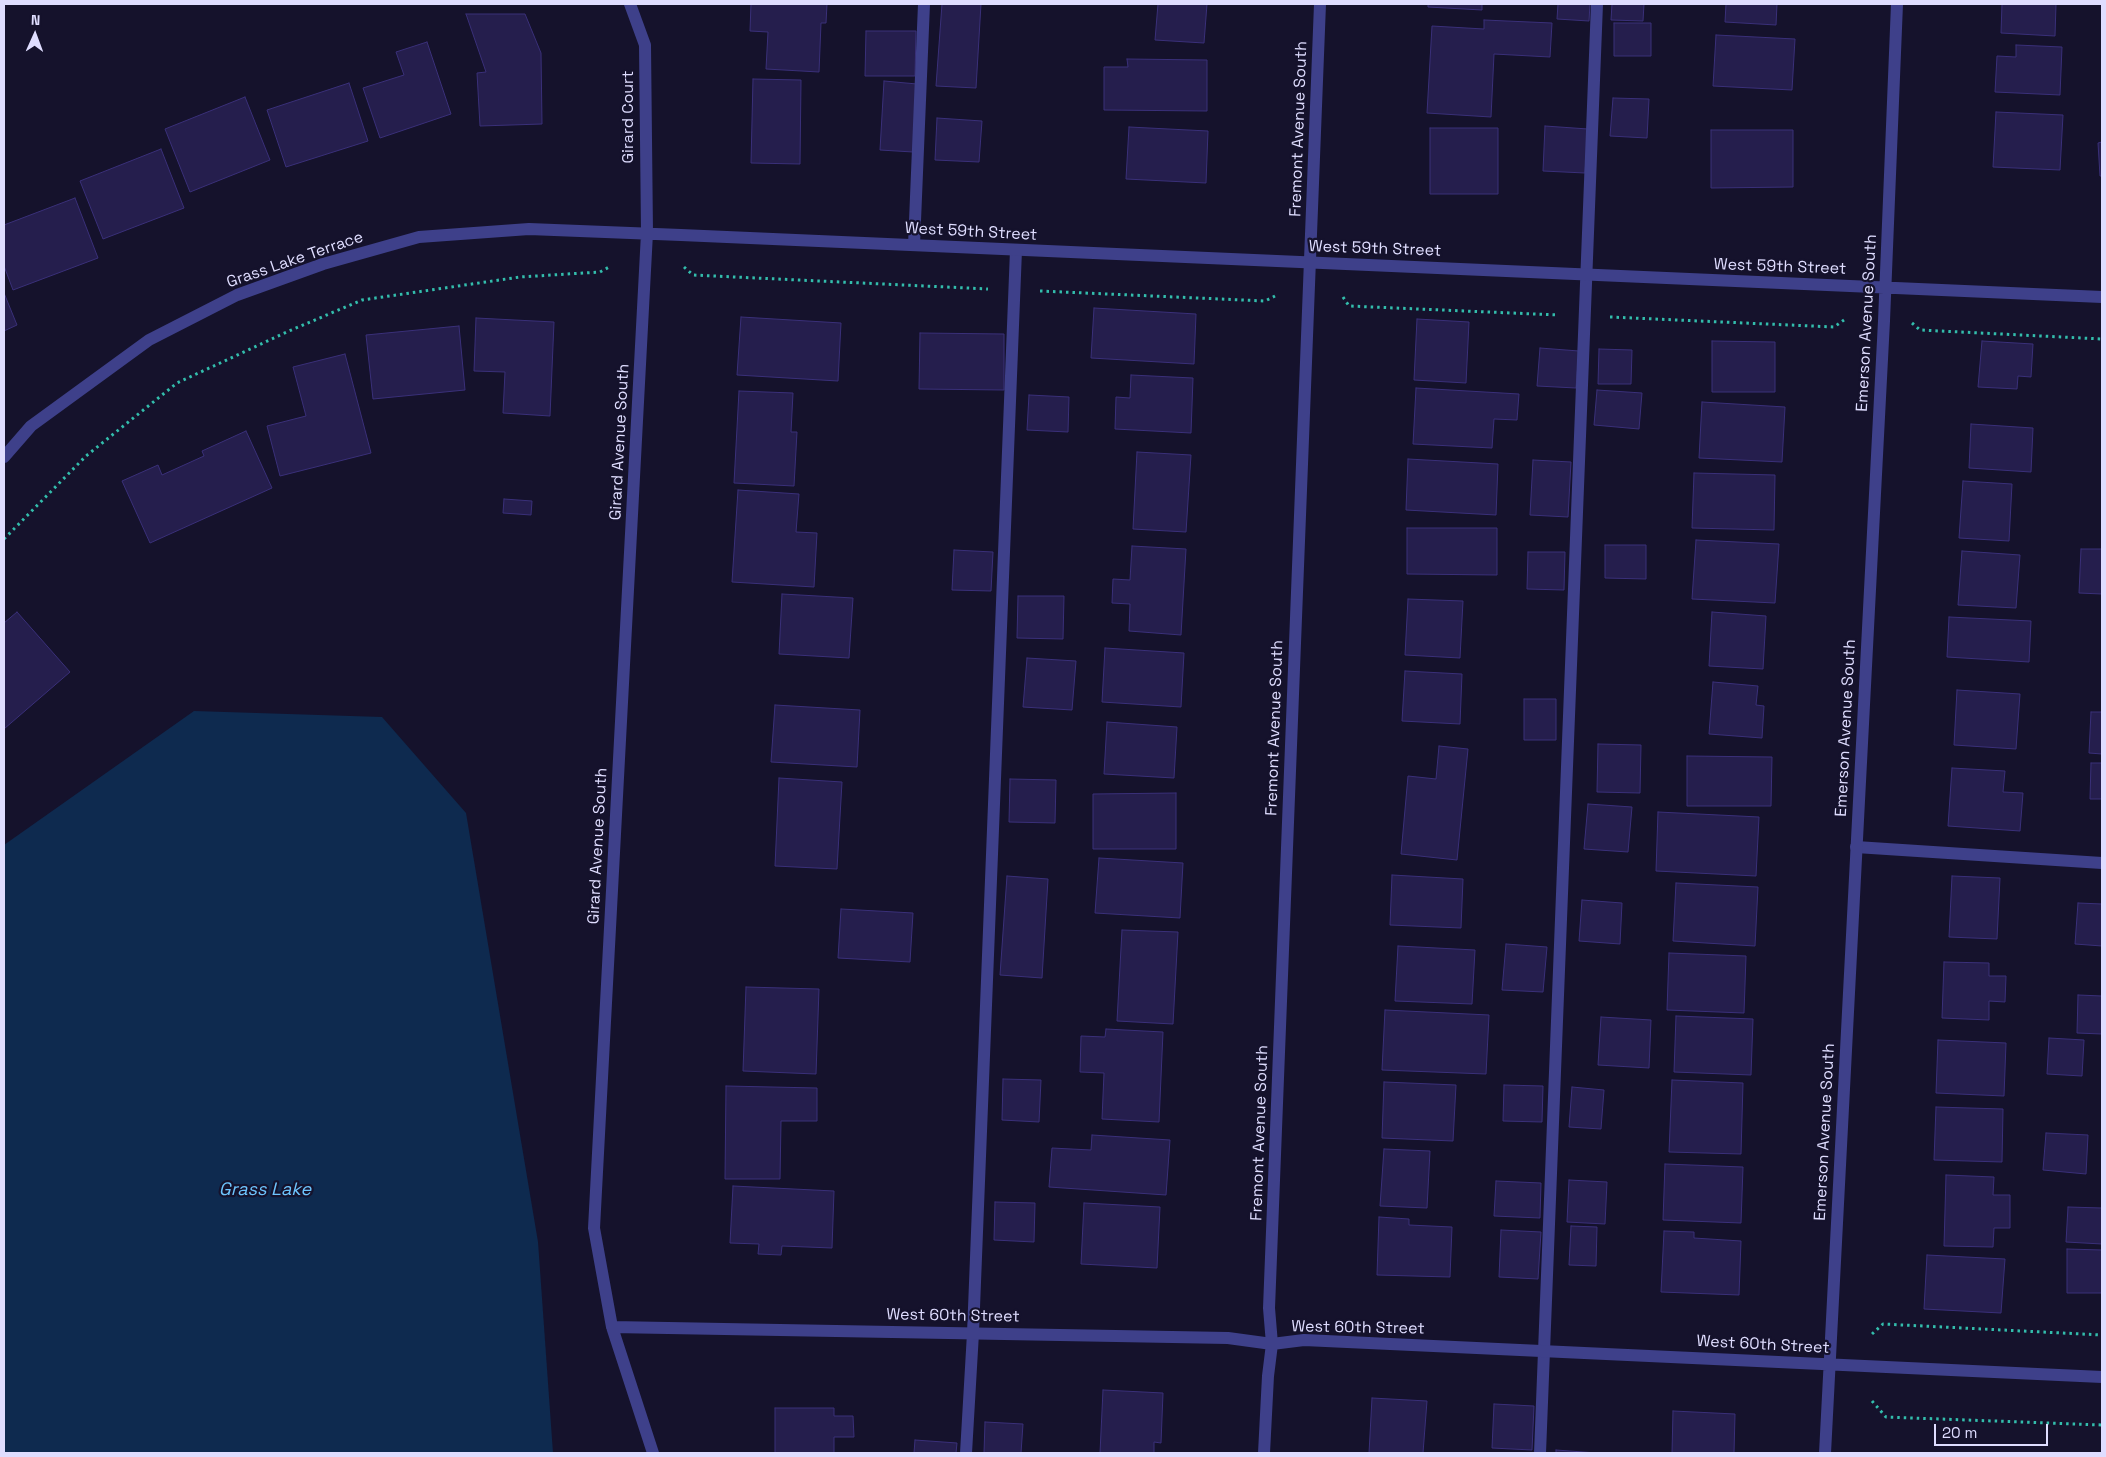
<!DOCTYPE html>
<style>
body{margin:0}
#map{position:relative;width:2106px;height:1457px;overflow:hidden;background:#15122c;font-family:"Space Grotesk",sans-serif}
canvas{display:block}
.frame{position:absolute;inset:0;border:5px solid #dfddff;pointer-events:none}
.north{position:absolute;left:10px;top:10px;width:50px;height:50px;-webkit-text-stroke:4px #15122c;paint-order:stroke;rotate:2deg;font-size:14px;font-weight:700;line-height:20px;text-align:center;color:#dfddff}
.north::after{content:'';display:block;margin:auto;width:18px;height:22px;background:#dfddff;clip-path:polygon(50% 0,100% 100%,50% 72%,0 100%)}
.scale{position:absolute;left:1934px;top:1424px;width:114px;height:22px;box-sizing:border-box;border:2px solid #dfddff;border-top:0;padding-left:6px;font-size:15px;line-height:18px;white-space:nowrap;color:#dfddff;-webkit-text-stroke:4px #15122c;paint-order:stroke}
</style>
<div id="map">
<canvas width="2106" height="1457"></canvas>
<div class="frame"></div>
<div class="north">N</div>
<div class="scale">20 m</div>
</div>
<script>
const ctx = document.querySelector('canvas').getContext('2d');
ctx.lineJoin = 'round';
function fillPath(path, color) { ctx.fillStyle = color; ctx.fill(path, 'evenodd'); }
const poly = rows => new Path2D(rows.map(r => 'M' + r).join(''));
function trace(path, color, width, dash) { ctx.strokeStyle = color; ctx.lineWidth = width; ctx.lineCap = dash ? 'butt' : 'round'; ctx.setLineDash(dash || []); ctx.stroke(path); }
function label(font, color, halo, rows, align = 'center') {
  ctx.font = font + ' "Space Grotesk",sans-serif'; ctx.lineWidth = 4.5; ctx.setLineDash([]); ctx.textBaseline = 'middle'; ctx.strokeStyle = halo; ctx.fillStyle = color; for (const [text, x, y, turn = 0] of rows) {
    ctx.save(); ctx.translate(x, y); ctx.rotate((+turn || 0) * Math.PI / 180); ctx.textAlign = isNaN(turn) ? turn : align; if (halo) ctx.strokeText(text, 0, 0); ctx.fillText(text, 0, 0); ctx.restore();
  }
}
fillPath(poly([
 [194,711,382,717,466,813,538,1242,553,1453,4,1453,4,845]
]), '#0e2a4f');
const building = poly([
 [751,4,827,4,826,23,821,23,819,72,766,69,768,32,750,31,751,4],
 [942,4,981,4,976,88,936,86,942,4],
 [1158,4,1207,4,1204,43,1155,40,1158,4],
 [1428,4,1482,4,1482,10,1428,7,1428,4],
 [1558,4,1590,4,1589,21,1557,19,1558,4],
 [1612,4,1644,4,1643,21,1611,20,1612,4],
 [1726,4,1777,4,1776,25,1725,22,1726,4],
 [2002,4,2056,4,2055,36,2001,33,2002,4],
 [466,14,525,14,541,53,542,124,480,126,477,73,486,72,466,14],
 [1484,20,1552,23,1550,57,1494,54,1491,117,1427,113,1432,26,1484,29,1484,20],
 [1614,23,1651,23,1651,56,1614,56,1614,23],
 [866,31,916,31,915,76,865,76,866,31],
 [1716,35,1795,39,1792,90,1713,86,1716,35],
 [427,42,451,114,380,138,363,88,404,75,396,52,427,42],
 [2016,45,2062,47,2060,95,1995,92,1997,56,2016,57,2016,45],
 [1127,59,1207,60,1207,111,1104,110,1104,67,1128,67,1127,59],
 [753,79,801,80,800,164,751,163,753,79],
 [884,81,917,84,913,152,880,150,884,81],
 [349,83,368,141,286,167,267,110,349,83],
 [245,97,270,160,190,192,165,129,245,97],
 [1613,98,1649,99,1647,138,1610,136,1613,98],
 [1996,112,2063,115,2060,170,1993,167,1996,112],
 [937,118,982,121,979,162,935,160,937,118],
 [1545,126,1588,129,1585,173,1543,171,1545,126],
 [1129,127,1208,131,1206,183,1126,179,1129,127],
 [1430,128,1498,128,1498,194,1430,194,1430,128],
 [1711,130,1793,130,1793,187,1711,188,1711,130],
 [2102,142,2102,176,2100,176,2098,143,2102,142],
 [161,149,184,208,103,239,80,181,161,149],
 [75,198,98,258,13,290,4,266,4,225,75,198],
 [4,293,17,325,4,331,4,293],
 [1094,308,1196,314,1194,364,1091,358,1094,308],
 [741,317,841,323,838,381,737,375,741,317],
 [476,318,554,322,550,416,503,413,505,372,474,371,476,318],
 [1417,319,1469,322,1466,383,1414,380,1417,319],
 [459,326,465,390,373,399,366,335,459,326],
 [920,333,1004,334,1004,390,919,389,920,333],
 [1712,341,1775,342,1775,392,1712,392,1712,341],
 [1982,341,2033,344,2031,377,2018,376,2017,389,1978,387,1982,341],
 [1540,348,1579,351,1576,388,1537,386,1540,348],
 [1599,349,1632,350,1631,384,1598,384,1599,349],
 [345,354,371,453,280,476,267,426,306,416,293,367,345,354],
 [1131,375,1193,378,1191,433,1115,429,1116,397,1130,398,1131,375],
 [1416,388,1519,394,1517,420,1494,419,1492,448,1413,444,1416,388],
 [1597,390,1642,393,1639,429,1594,425,1597,390],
 [739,391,793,393,791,432,797,432,794,486,734,483,739,391],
 [1029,395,1069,397,1068,432,1027,430,1029,395],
 [1702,402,1785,407,1782,462,1699,458,1702,402],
 [1971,424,2033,428,2031,472,1969,468,1971,424],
 [246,431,272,488,150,543,122,481,158,465,162,475,204,456,202,451,246,431],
 [1137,452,1191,455,1186,532,1133,529,1137,452],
 [1408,459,1498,464,1496,515,1406,510,1408,459],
 [1533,460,1571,462,1568,517,1530,515,1533,460],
 [1694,473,1775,475,1774,530,1692,528,1694,473],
 [1963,481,2012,484,2009,541,1959,538,1963,481],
 [738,490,799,494,796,532,817,533,814,587,732,582,738,490],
 [504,499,532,501,531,515,503,513,504,499],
 [1407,528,1497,528,1497,575,1407,574,1407,528],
 [1696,540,1779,544,1775,603,1692,599,1696,540],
 [1605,545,1646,545,1646,579,1605,578,1605,545],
 [1132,546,1186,549,1181,635,1129,631,1130,604,1112,603,1113,579,1130,580,1132,546],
 [2081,549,2102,549,2102,594,2079,593,2081,549],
 [954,550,993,552,991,591,952,590,954,550],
 [1962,551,2020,555,2016,608,1958,605,1962,551],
 [1528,552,1565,552,1564,590,1527,589,1528,552],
 [782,594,853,598,849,658,779,654,782,594],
 [1018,596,1064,596,1063,639,1017,638,1018,596],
 [1408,599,1463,601,1460,658,1405,655,1408,599],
 [17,612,70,672,4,729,4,623,17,612],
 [1712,612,1766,616,1763,669,1709,666,1712,612],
 [1949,617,2031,621,2029,662,1947,657,1949,617],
 [1105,648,1184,653,1181,707,1102,702,1105,648],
 [1027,658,1076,661,1072,710,1023,707,1027,658],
 [1405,671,1462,674,1460,724,1402,721,1405,671],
 [1713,682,1758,686,1756,705,1764,706,1762,738,1709,734,1713,682],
 [1957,690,2020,694,2016,749,1954,745,1957,690],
 [1524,699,1556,699,1556,740,1524,740,1524,699],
 [775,705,860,710,857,767,771,762,775,705],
 [2091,712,2102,712,2102,754,2089,753,2091,712],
 [1107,722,1177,727,1174,778,1104,774,1107,722],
 [1598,744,1641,745,1640,793,1597,792,1598,744],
 [1439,746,1468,749,1457,860,1401,854,1408,776,1436,779,1439,746],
 [1687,756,1772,757,1771,806,1687,806,1687,756],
 [2091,763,2102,763,2102,799,2090,799,2091,763],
 [1952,768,2005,771,2003,792,2023,793,2020,831,1948,826,1952,768],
 [779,778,842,782,837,869,775,866,779,778],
 [1010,779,1056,780,1055,823,1009,822,1010,779],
 [1176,793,1176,849,1093,849,1093,794,1176,793],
 [1588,804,1632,807,1628,852,1584,849,1588,804],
 [1658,812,1759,817,1756,876,1656,871,1658,812],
 [1099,858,1183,863,1180,918,1095,913,1099,858],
 [1392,875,1463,879,1461,928,1390,925,1392,875],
 [1007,876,1048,879,1042,978,1000,975,1007,876],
 [1952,876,2000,878,1997,939,1949,937,1952,876],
 [1676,883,1758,887,1755,946,1673,941,1676,883],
 [1582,900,1622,903,1620,944,1579,941,1582,900],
 [2078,903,2102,904,2102,946,2075,944,2078,903],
 [841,909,913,913,910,962,838,958,841,909],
 [1122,930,1178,932,1173,1024,1117,1021,1122,930],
 [1506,944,1547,947,1543,992,1502,990,1506,944],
 [1398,946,1475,950,1472,1004,1395,1001,1398,946],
 [1669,953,1746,956,1744,1013,1667,1010,1669,953],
 [1944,962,1989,963,1989,976,2006,976,2005,1002,1989,1001,1989,1020,1942,1018,1944,962],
 [746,987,819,989,816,1074,743,1071,746,987],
 [2078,995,2102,996,2102,1034,2077,1033,2078,995],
 [1385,1010,1489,1015,1486,1074,1382,1070,1385,1010],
 [1676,1016,1753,1019,1751,1075,1674,1072,1676,1016],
 [1601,1017,1651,1020,1649,1068,1598,1065,1601,1017],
 [1106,1029,1163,1032,1159,1122,1102,1119,1104,1073,1080,1072,1081,1036,1105,1037,1106,1029],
 [2049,1038,2084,1040,2082,1076,2047,1074,2049,1038],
 [1938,1040,2006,1043,2004,1096,1936,1093,1938,1040],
 [1003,1079,1041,1080,1039,1122,1002,1120,1003,1079],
 [1672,1080,1743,1083,1741,1154,1669,1152,1672,1080],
 [1384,1082,1456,1085,1453,1141,1382,1138,1384,1082],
 [1504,1085,1543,1086,1542,1122,1503,1121,1504,1085],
 [726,1086,817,1088,817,1121,781,1121,780,1179,725,1179,726,1086],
 [1572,1087,1604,1090,1601,1129,1569,1127,1572,1087],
 [1936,1107,2003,1109,2002,1162,1934,1160,1936,1107],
 [2046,1133,2088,1135,2086,1174,2043,1170,2046,1133],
 [1092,1135,1170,1140,1166,1195,1049,1187,1052,1148,1091,1150,1092,1135],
 [1384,1149,1430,1151,1427,1208,1380,1206,1384,1149],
 [1665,1164,1743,1167,1741,1223,1663,1220,1665,1164],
 [1946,1175,1994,1177,1993,1195,2010,1195,2010,1228,1994,1228,1993,1247,1944,1246,1946,1175],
 [1569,1180,1607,1182,1605,1224,1567,1222,1569,1180],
 [1496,1181,1541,1183,1540,1218,1494,1216,1496,1181],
 [733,1186,834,1191,832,1248,782,1246,781,1255,758,1254,759,1244,730,1243,733,1186],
 [995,1202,1035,1203,1034,1242,994,1240,995,1202],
 [1084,1203,1160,1207,1157,1268,1081,1264,1084,1203],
 [2068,1207,2102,1208,2102,1244,2066,1242,2068,1207],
 [1379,1217,1409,1219,1409,1225,1452,1227,1450,1277,1377,1275,1379,1217],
 [1571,1226,1597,1227,1596,1266,1569,1265,1571,1226],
 [1501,1230,1541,1232,1538,1279,1499,1277,1501,1230],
 [1664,1231,1694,1232,1694,1238,1741,1241,1739,1295,1661,1292,1664,1231],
 [2067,1249,2102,1250,2102,1293,2067,1293,2067,1249],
 [1927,1255,2005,1259,2001,1313,1924,1309,1927,1255],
 [1103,1390,1163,1393,1161,1443,1154,1442,1154,1453,1100,1453,1103,1390],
 [1372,1398,1427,1401,1423,1453,1369,1453,1372,1398],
 [1494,1404,1534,1406,1532,1450,1492,1448,1494,1404],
 [775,1408,834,1408,834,1416,853,1416,854,1437,834,1437,834,1453,775,1453,775,1408],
 [1673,1411,1735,1414,1734,1453,1672,1453,1673,1411],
 [985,1422,1023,1424,1021,1453,984,1453,985,1422],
 [915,1440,957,1443,956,1453,914,1453,915,1440],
 [1556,1450,1597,1453,1556,1453,1556,1450]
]);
fillPath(building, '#251e4d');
trace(building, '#3a3079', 1);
trace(poly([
 [684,267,693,275,988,289],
 [1040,291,1265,301,1275,296],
 [1343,297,1349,306,1558,315],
 [1610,317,1834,327,1844,320],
 [1912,323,1920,330,2102,339],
 [4,539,86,456,177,383,289,331,362,300,520,277,600,272,611,266],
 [1872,1334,1883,1324,2102,1335],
 [1872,1401,1886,1417,2102,1425]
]), '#33bdac', 3, [2.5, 4]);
trace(poly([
 [914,245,924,4],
 [1856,847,2102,863],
 [966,1453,973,1333,1016,250],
 [1540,1453,1597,4]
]), '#3e408a', 12);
trace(poly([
 [630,4,645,45,647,233,594,1228,612,1327,653,1453],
 [4,457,31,426,149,340,237,295,323,264,419,237,529,229,681,235,2102,297],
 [612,1327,1228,1338,1272,1344,1304,1340,2102,1377],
 [1264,1453,1268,1376,1272,1344,1269,1308,1320,4],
 [1825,1453,1884,321,1897,4]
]), '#3e408a', 12);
label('16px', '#dfddff', '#15122c', [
 ["Girard Court",629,117,-90],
 ["Fremont Avenue South",1299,129,-88],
 ["West 59th Street",971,232,3],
 ["West 59th Street",1375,249,2],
 ["Grass Lake Terrace",295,260,-19],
 ["West 59th Street",1780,267,2],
 ["Emerson Avenue South",1867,323,-87],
 ["Girard Avenue South",620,442,-87],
 ["Fremont Avenue South",1275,728,-88],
 ["Emerson Avenue South",1846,728,-87],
 ["Girard Avenue South",598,846,-87],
 ["Emerson Avenue South",1825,1132,-87],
 ["Fremont Avenue South",1260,1133,-88],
 ["West 60th Street",953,1316,1],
 ["West 60th Street",1358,1328,1],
 ["West 60th Street",1763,1345,3]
]);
label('italic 18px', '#6dc4fd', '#15122c', [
 ["Grass Lake",265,1190]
]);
</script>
